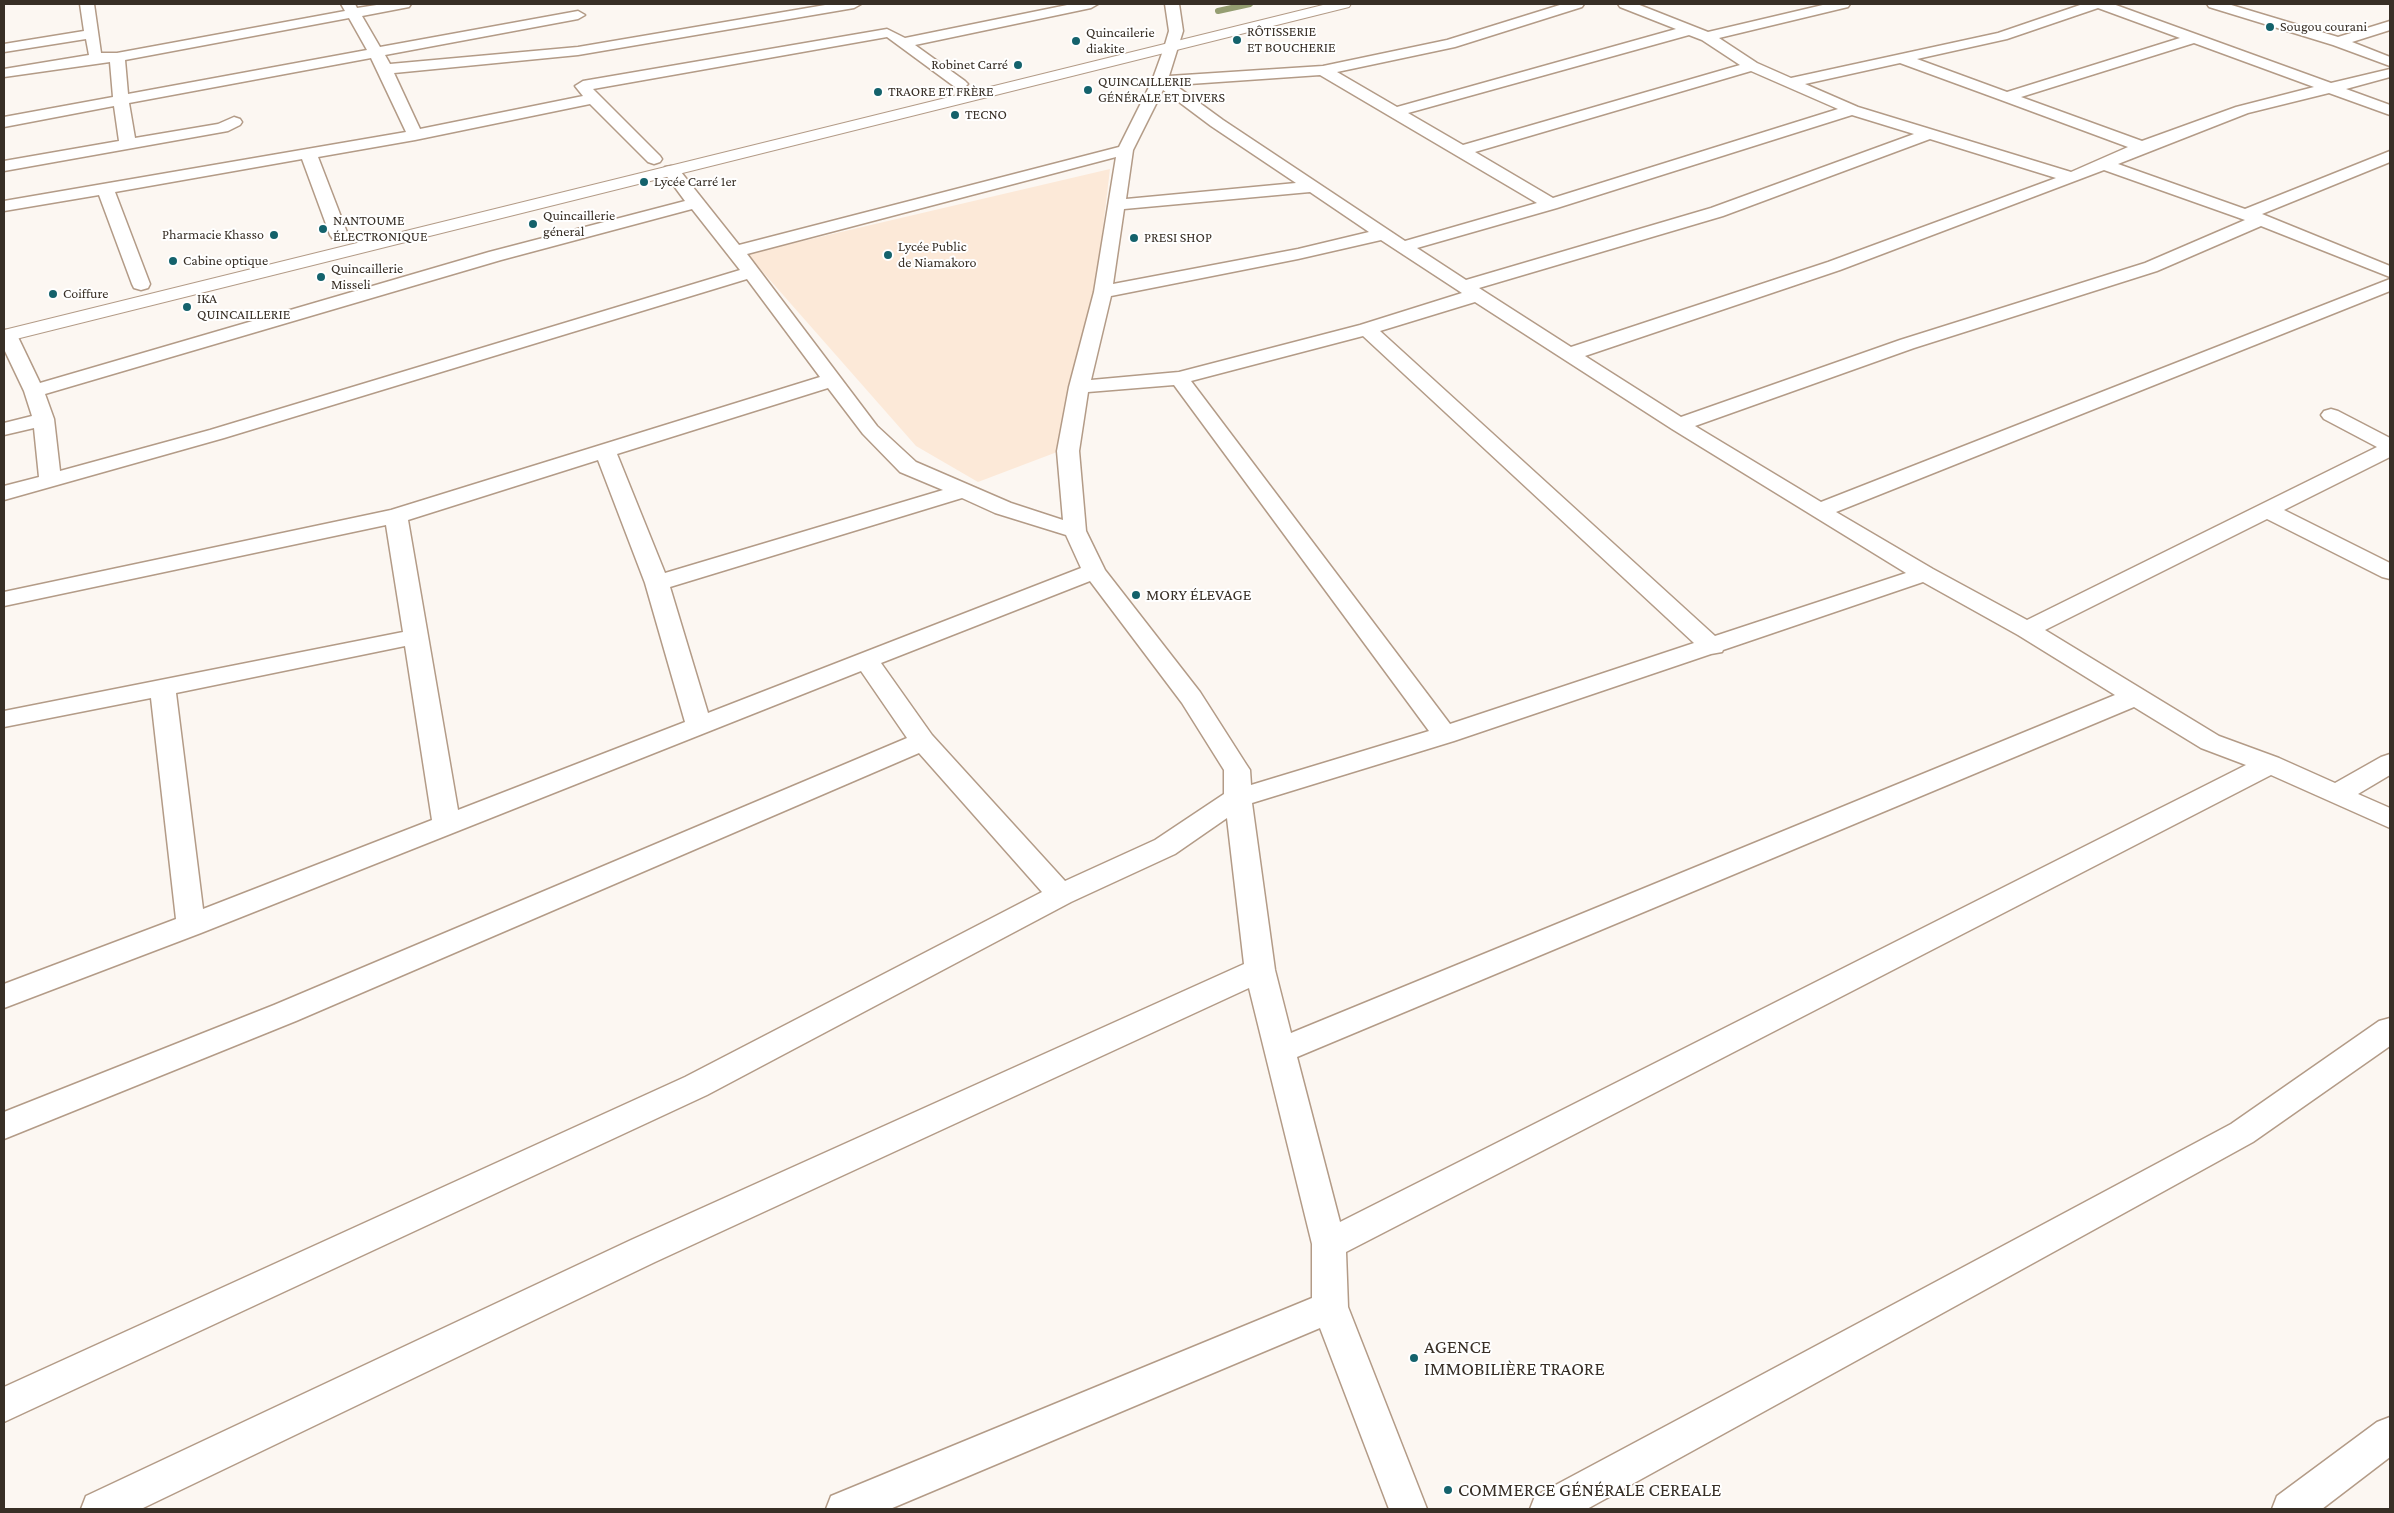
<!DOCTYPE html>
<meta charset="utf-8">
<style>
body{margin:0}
#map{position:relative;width:2394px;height:1513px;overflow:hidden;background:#fcf7f2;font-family:"Crimson Pro",serif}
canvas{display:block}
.frame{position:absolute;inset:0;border:5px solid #382f26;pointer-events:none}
</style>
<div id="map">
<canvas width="2394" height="1513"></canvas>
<div class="frame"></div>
</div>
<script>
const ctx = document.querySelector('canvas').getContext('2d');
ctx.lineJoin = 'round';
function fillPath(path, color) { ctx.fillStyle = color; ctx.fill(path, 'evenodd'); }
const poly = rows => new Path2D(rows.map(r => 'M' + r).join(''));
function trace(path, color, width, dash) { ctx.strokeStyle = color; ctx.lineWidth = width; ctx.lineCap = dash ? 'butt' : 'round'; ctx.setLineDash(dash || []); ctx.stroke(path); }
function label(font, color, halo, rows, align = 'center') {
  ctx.font = font + ' "Crimson Pro",serif'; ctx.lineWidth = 4; ctx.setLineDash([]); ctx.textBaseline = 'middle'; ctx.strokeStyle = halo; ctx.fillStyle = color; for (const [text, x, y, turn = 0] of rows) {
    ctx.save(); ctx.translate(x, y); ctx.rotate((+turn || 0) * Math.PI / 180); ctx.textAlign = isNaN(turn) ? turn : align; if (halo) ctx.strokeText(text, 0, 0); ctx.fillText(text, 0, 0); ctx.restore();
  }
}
fillPath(poly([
 [1110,169,1097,277,1065,449,978,482,916,446,747,254]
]), '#fce9d8');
trace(poly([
 [1218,11,1250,4]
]), '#959e72', 6);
const street = poly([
 [80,4,94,4,101,53,117,53,345,11,341,4,355,4,357,8,383,4,411,4,409,7,362,16,380,47,578,11,585,15,578,19,385,55,390,64,578,47,831,4,861,4,854,8,578,55,394,73,420,129,583,96,575,86,583,81,887,29,905,38,1072,4,1098,4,1091,8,915,45,965,81,968,84,965,87,960,89,955,87,887,37,593,89,660,156,662,159,660,162,654,164,648,162,590,104,415,140,318,157,348,235,345,239,339,240,333,239,330,235,302,159,115,192,150,284,148,288,141,290,134,288,132,284,99,195,4,211,4,201,406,132,371,58,129,103,135,138,218,124,234,117,240,119,242,122,240,125,228,131,4,171,4,161,119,141,114,106,4,127,4,117,113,97,110,62,4,77,4,69,89,55,86,39,4,52,4,44,84,31,80,4],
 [349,18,367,50,128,94,125,60,349,18],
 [1165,4,1179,4,1183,31,1169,76,1323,66,1447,40,1563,4,1584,4,1582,7,1455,47,1337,72,1397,107,1676,29,1620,7,1618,4,1637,4,1708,32,1827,4,1850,4,1848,7,1719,38,1757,63,1791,78,1998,33,2083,4,2113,4,2331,83,2390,69,2390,77,2346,89,2390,105,2390,115,2329,93,2248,113,2118,164,2245,209,2390,151,2390,162,2262,214,2390,266,2390,277,2261,226,2157,271,1914,348,1695,426,1821,502,2390,279,2390,291,1836,512,1933,569,2027,620,2377,447,2324,419,2321,415,2324,411,2331,409,2338,411,2390,438,2390,457,2284,510,2390,563,2390,579,2382,577,2267,519,2045,630,2219,736,2279,758,2335,783,2381,757,2390,754,2390,775,2358,794,2390,808,2390,828,2271,775,1346,1252,1348,1307,1427,1509,1389,1509,1320,1328,890,1509,826,1509,831,1496,1312,1298,1312,1244,1249,988,655,1262,141,1509,81,1509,86,1496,631,1240,1244,964,1227,818,1175,854,1071,902,707,1095,4,1422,4,1387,685,1077,1042,892,919,753,296,1021,4,1139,4,1112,274,1005,907,738,861,671,201,933,4,1008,4,984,176,919,151,698,4,727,4,711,403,632,386,525,4,606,4,592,391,510,820,377,747,279,224,438,4,500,4,486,39,477,34,428,4,435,4,423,32,416,24,391,4,349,4,330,14,331,17,335,40,383,489,252,685,201,663,171,665,167,671,166,677,167,739,245,1119,147,1152,81,1164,48,1169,31,1165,4],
 [2098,8,2180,38,2007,92,1917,59,2007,39,2098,8],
 [1689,35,1702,40,1740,65,1463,145,1408,113,1689,35],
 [2194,43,2314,87,2236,107,2142,141,2021,97,2194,43],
 [1900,63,2001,100,2128,147,2071,172,1858,107,1805,84,1900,63],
 [1751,71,1838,109,1553,198,1475,152,1751,71],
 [1320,75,1537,203,1405,241,1223,120,1175,85,1320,75],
 [1163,90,1211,126,1296,183,1126,199,1133,150,1163,90],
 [1852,115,1914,134,1711,208,1466,280,1417,248,1557,208,1852,115],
 [1930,139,2056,178,1828,262,1571,347,1479,288,1723,216,1930,139],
 [1116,157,1094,292,1069,387,1057,451,1063,520,1011,503,916,462,877,426,747,254,1116,157],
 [2104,170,2245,220,2145,263,1900,340,1681,417,1585,356,1840,270,2104,170],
 [1310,192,1369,232,1298,249,1113,284,1124,209,1310,192],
 [692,209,740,270,210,430,60,471,54,419,45,394,501,260,692,209],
 [1381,240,1462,293,1360,325,1179,372,1091,380,1111,296,1298,259,1381,240],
 [1475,302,1672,429,1906,573,1715,636,1380,331,1475,302],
 [1363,336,1694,643,1450,724,1191,381,1363,336],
 [1174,385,1429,731,1251,785,1250,770,1246,764,1200,692,1105,570,1086,531,1079,451,1088,392,1174,385],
 [828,388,863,434,900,472,943,490,665,573,617,454,828,388],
 [598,460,645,583,685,722,458,810,408,520,598,460],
 [962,498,995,513,1066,535,1081,568,708,713,670,587,962,498],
 [1090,581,1182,703,1224,770,1224,794,1155,840,1065,881,932,735,881,663,1090,581],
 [1923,582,2018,635,2115,695,1291,1033,1275,970,1252,803,1454,741,1711,654,1722,652,1723,650,1923,582],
 [405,646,432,820,203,909,176,693,405,646],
 [2134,707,2201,748,2246,765,1340,1222,1297,1057,2134,707],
 [2207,4,2228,4,2338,37,2390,21,2390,30,2352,42,2390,57,2390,66,2333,45,2209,7,2207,4],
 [2390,1018,2390,1046,2253,1142,1587,1509,1530,1509,1535,1496,2231,1124,2379,1021,2390,1018],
 [2390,1417,2390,1457,2322,1509,2272,1509,2277,1496,2377,1422,2390,1417]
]);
const primary = poly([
 [1327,4,1351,4,1349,7,4,342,4,330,1327,4]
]);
trace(street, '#b39b87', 3);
trace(primary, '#b39b87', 2);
fillPath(street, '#fff');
fillPath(primary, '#fff');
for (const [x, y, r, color] of [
 [2270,27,5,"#14626c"],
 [1237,40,5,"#14626c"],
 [1076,41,5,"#14626c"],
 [1018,65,5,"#14626c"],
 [1088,90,5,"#14626c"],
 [878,92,5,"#14626c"],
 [955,115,5,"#14626c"],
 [644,182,5,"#14626c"],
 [533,224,5,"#14626c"],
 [323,229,5,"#14626c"],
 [274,235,5,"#14626c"],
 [1134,238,5,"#14626c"],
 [888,255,5,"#14626c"],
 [173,261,5,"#14626c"],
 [321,277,5,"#14626c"],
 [53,294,5,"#14626c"],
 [187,307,5,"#14626c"],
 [1136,595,5,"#14626c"],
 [1414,1358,5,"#14626c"],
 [1448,1490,5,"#14626c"]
]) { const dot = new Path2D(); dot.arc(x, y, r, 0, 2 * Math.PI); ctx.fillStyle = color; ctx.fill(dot); trace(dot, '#fff', 2); }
label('14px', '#382f26', '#fff', [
 ["Sougou courani",2280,27],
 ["RÔTISSERIE",1247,32],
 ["ET BOUCHERIE",1247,48],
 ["Quincailerie",1086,33],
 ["diakite",1086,49],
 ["Robinet Carré",1008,65,"right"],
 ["QUINCAILLERIE",1098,82],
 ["GÉNÉRALE ET DIVERS",1098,98],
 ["TRAORE ET FRÈRE",888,92],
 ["TECNO",965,115],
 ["Lycée Carré 1er",654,182],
 ["Quincaillerie",543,216],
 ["géneral",543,232],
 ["NANTOUME",333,221],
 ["ÉLECTRONIQUE",333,237],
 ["Pharmacie Khasso",264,235,"right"],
 ["PRESI SHOP",1144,238],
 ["Lycée Public",898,247],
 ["de Niamakoro",898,263],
 ["Cabine optique",183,261],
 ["Quincaillerie",331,269],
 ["Misseli",331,285],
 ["Coiffure",63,294],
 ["IKA",197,299],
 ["QUINCAILLERIE",197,315]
], 'left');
label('16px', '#382f26', '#fff', [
 ["MORY ÉLEVAGE",1146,595]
], 'left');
label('19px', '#382f26', '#fff', [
 ["AGENCE",1424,1347],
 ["IMMOBILIÈRE TRAORE",1424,1369],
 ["COMMERCE GÉNÉRALE CEREALE",1458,1490]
], 'left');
</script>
